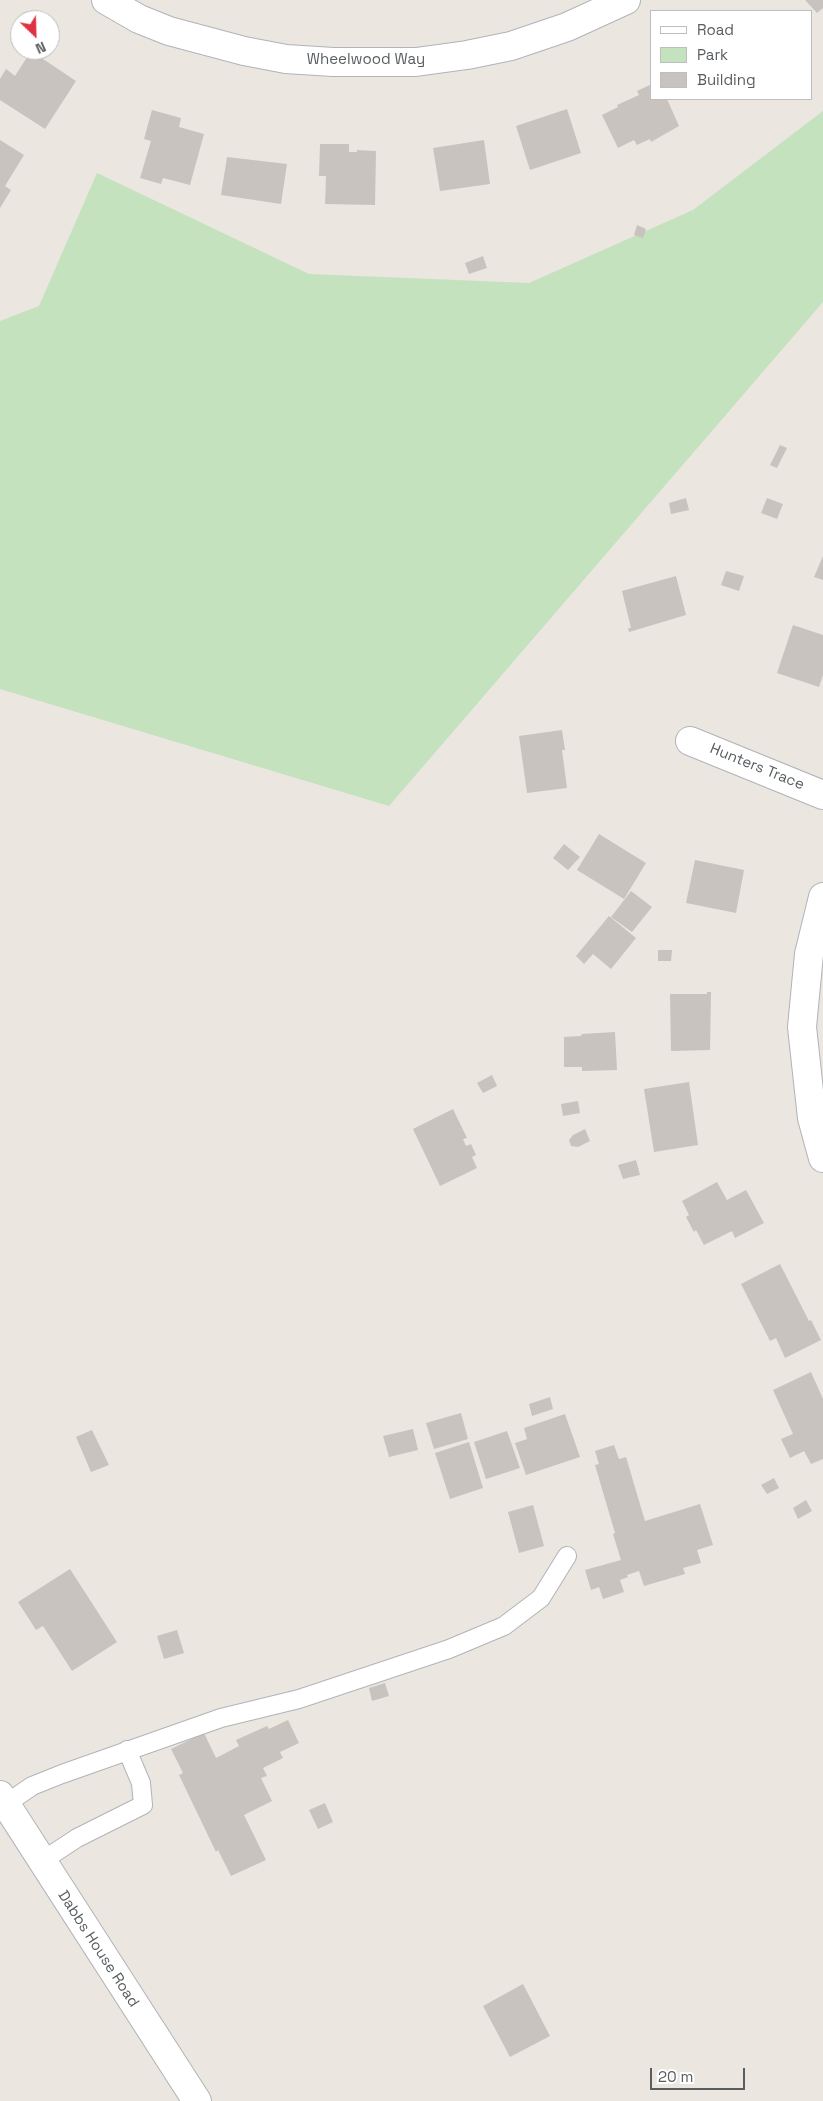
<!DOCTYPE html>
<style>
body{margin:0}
#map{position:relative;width:823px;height:2101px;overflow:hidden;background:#ebe6e0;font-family:"Space Grotesk",sans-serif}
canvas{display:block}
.legend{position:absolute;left:650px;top:10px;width:162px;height:90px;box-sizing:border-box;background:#fff;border:1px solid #bcbebf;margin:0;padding:6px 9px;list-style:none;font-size:15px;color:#585d60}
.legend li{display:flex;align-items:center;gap:10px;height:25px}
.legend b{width:25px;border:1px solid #bcbebf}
.north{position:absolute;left:10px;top:10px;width:50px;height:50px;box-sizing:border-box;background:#fff;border:1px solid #bcbebf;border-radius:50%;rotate:156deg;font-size:14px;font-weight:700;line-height:20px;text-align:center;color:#585d60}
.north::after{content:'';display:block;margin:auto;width:18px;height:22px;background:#df3144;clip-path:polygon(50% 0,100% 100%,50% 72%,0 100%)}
.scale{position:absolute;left:650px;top:2068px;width:95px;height:22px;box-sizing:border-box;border:2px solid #585d60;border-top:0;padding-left:6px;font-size:15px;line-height:18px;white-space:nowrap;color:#585d60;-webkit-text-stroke:4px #fff;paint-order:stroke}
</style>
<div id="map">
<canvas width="823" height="2101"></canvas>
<ul class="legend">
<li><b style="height:6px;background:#fff"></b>Road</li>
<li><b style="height:14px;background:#c3e2bd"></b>Park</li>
<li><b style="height:14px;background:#c8c3bf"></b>Building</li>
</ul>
<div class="north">N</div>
<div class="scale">20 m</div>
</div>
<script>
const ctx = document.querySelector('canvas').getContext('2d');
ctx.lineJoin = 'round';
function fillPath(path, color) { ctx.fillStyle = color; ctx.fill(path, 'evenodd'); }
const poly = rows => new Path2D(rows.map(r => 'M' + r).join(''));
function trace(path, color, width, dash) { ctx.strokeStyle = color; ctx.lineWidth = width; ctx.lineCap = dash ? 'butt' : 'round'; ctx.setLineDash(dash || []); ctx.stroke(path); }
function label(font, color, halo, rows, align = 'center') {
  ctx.font = font + ' "Space Grotesk",sans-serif'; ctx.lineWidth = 5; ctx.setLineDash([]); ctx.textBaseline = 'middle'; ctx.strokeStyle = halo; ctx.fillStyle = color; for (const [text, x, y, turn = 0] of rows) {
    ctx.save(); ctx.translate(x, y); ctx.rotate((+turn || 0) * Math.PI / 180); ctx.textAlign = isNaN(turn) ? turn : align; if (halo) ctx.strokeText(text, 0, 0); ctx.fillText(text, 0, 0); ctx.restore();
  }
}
fillPath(poly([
 [823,111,823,302,389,806,0,689,0,321,39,306,97,173,309,274,529,283,693,210]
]), '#c3e2bd');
fillPath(poly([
 [805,0,823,0,823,8,817,13],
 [31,51,76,81,45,129,0,100,0,79,6,69,15,76],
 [652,84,652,99,667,99,679,126,651,142,650,139,637,145,634,140,618,148,602,115,618,107,617,105,639,95,637,91],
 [567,109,581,153,530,170,516,126],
 [152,110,181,118,179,127,204,134,190,185,163,178,161,184,140,178,151,141,144,139],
 [0,140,24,155,5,186,11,190,0,208],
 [484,140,490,184,440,191,433,148],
 [320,144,349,144,349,152,357,152,357,150,376,151,375,205,325,204,326,176,319,176],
 [227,157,287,164,281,204,221,195],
 [637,225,646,229,643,238,634,235],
 [483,256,487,268,469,274,465,263],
 [780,445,787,448,777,468,770,465],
 [686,498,689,510,671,514,669,503],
 [767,498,783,504,777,519,761,513],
 [823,556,823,580,814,577],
 [726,571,744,576,739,591,721,585],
 [676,576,686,615,629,632,628,628,631,628,622,591],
 [793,625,823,635,823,675,819,687,777,673],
 [562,730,565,750,562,750,567,788,527,793,519,736],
 [599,834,646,863,624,899,577,870],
 [564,844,580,857,568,870,553,858],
 [695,860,744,870,736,913,686,903],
 [631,891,652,907,632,932,611,917],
 [609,916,636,938,611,969,593,954,584,964,576,956],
 [658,950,672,950,671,961,658,961],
 [707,992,711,992,710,1050,671,1051,670,994,707,994],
 [615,1032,617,1070,582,1071,582,1067,564,1067,564,1037,581,1036,582,1034],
 [492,1075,497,1086,483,1093,477,1083],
 [689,1082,698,1145,654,1152,644,1089],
 [578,1101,580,1113,563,1116,561,1104],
 [453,1109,467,1138,463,1139,466,1146,471,1144,476,1155,472,1157,477,1168,440,1186,413,1129],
 [585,1129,590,1141,578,1147,571,1146,569,1140,573,1135],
 [636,1160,640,1175,623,1179,618,1165],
 [717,1182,727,1200,746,1190,764,1223,735,1238,732,1231,704,1245,696,1230,694,1232,686,1217,689,1215,682,1201],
 [780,1264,809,1321,811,1320,821,1340,785,1358,776,1338,770,1341,741,1284],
 [811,1372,823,1399,823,1459,811,1464,804,1451,790,1458,781,1439,793,1434,773,1390],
 [550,1397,553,1409,532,1416,529,1404],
 [461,1413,468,1439,434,1449,426,1423],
 [565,1414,580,1457,526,1475,515,1443,527,1439,524,1428],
 [413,1429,418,1450,389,1457,383,1436],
 [92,1430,109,1465,91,1472,76,1437],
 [507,1431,520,1468,486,1479,474,1442],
 [469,1442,483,1488,450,1499,435,1453],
 [614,1445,619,1459,626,1457,645,1521,700,1504,713,1545,697,1550,701,1563,683,1568,685,1574,644,1586,639,1571,627,1575,628,1577,620,1580,624,1592,603,1599,599,1587,591,1590,585,1570,621,1560,613,1534,615,1533,595,1465,599,1464,595,1451],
 [774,1478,779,1488,767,1494,761,1485],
 [806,1500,812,1511,798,1519,793,1508],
 [533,1505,544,1546,519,1553,508,1512],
 [70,1569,117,1642,72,1671,43,1626,36,1630,18,1602],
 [177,1630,184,1653,164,1659,157,1636],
 [385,1683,389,1696,372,1701,369,1688],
 [288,1720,299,1743,280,1752,283,1758,263,1768,267,1776,261,1778,272,1801,244,1815,266,1860,231,1876,218,1850,216,1852,179,1775,183,1773,171,1749,204,1733,216,1758,239,1746,236,1740,267,1726,269,1729],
 [325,1803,333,1822,318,1829,309,1810],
 [523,1984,550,2036,510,2057,483,2006]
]), '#c8c3bf');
const service = poly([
 [6,1804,32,1786,62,1774,221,1718,299,1699,449,1649,504,1626,541,1598,567,1556],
 [42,1861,77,1838,143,1805,141,1783,127,1750]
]);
const minor = poly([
 [106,0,139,19,169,31,244,51,286,59,333,62,416,62,467,55,511,46,567,27,626,0],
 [690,741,823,795],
 [823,897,809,954,802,1027,812,1118,823,1158]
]);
const tertiary = poly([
 [0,1795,197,2101]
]);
trace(service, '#b0b4b7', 20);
trace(minor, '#b0b4b7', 30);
trace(tertiary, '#b0b4b7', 30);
trace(service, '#fff', 18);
trace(minor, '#fff', 28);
trace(tertiary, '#fff', 28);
label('15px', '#585d60', '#fff', [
 ["Wheelwood Way",366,60],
 ["Hunters Trace",757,767,22],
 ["Dabbs House Road",98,1949,57]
]);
</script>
